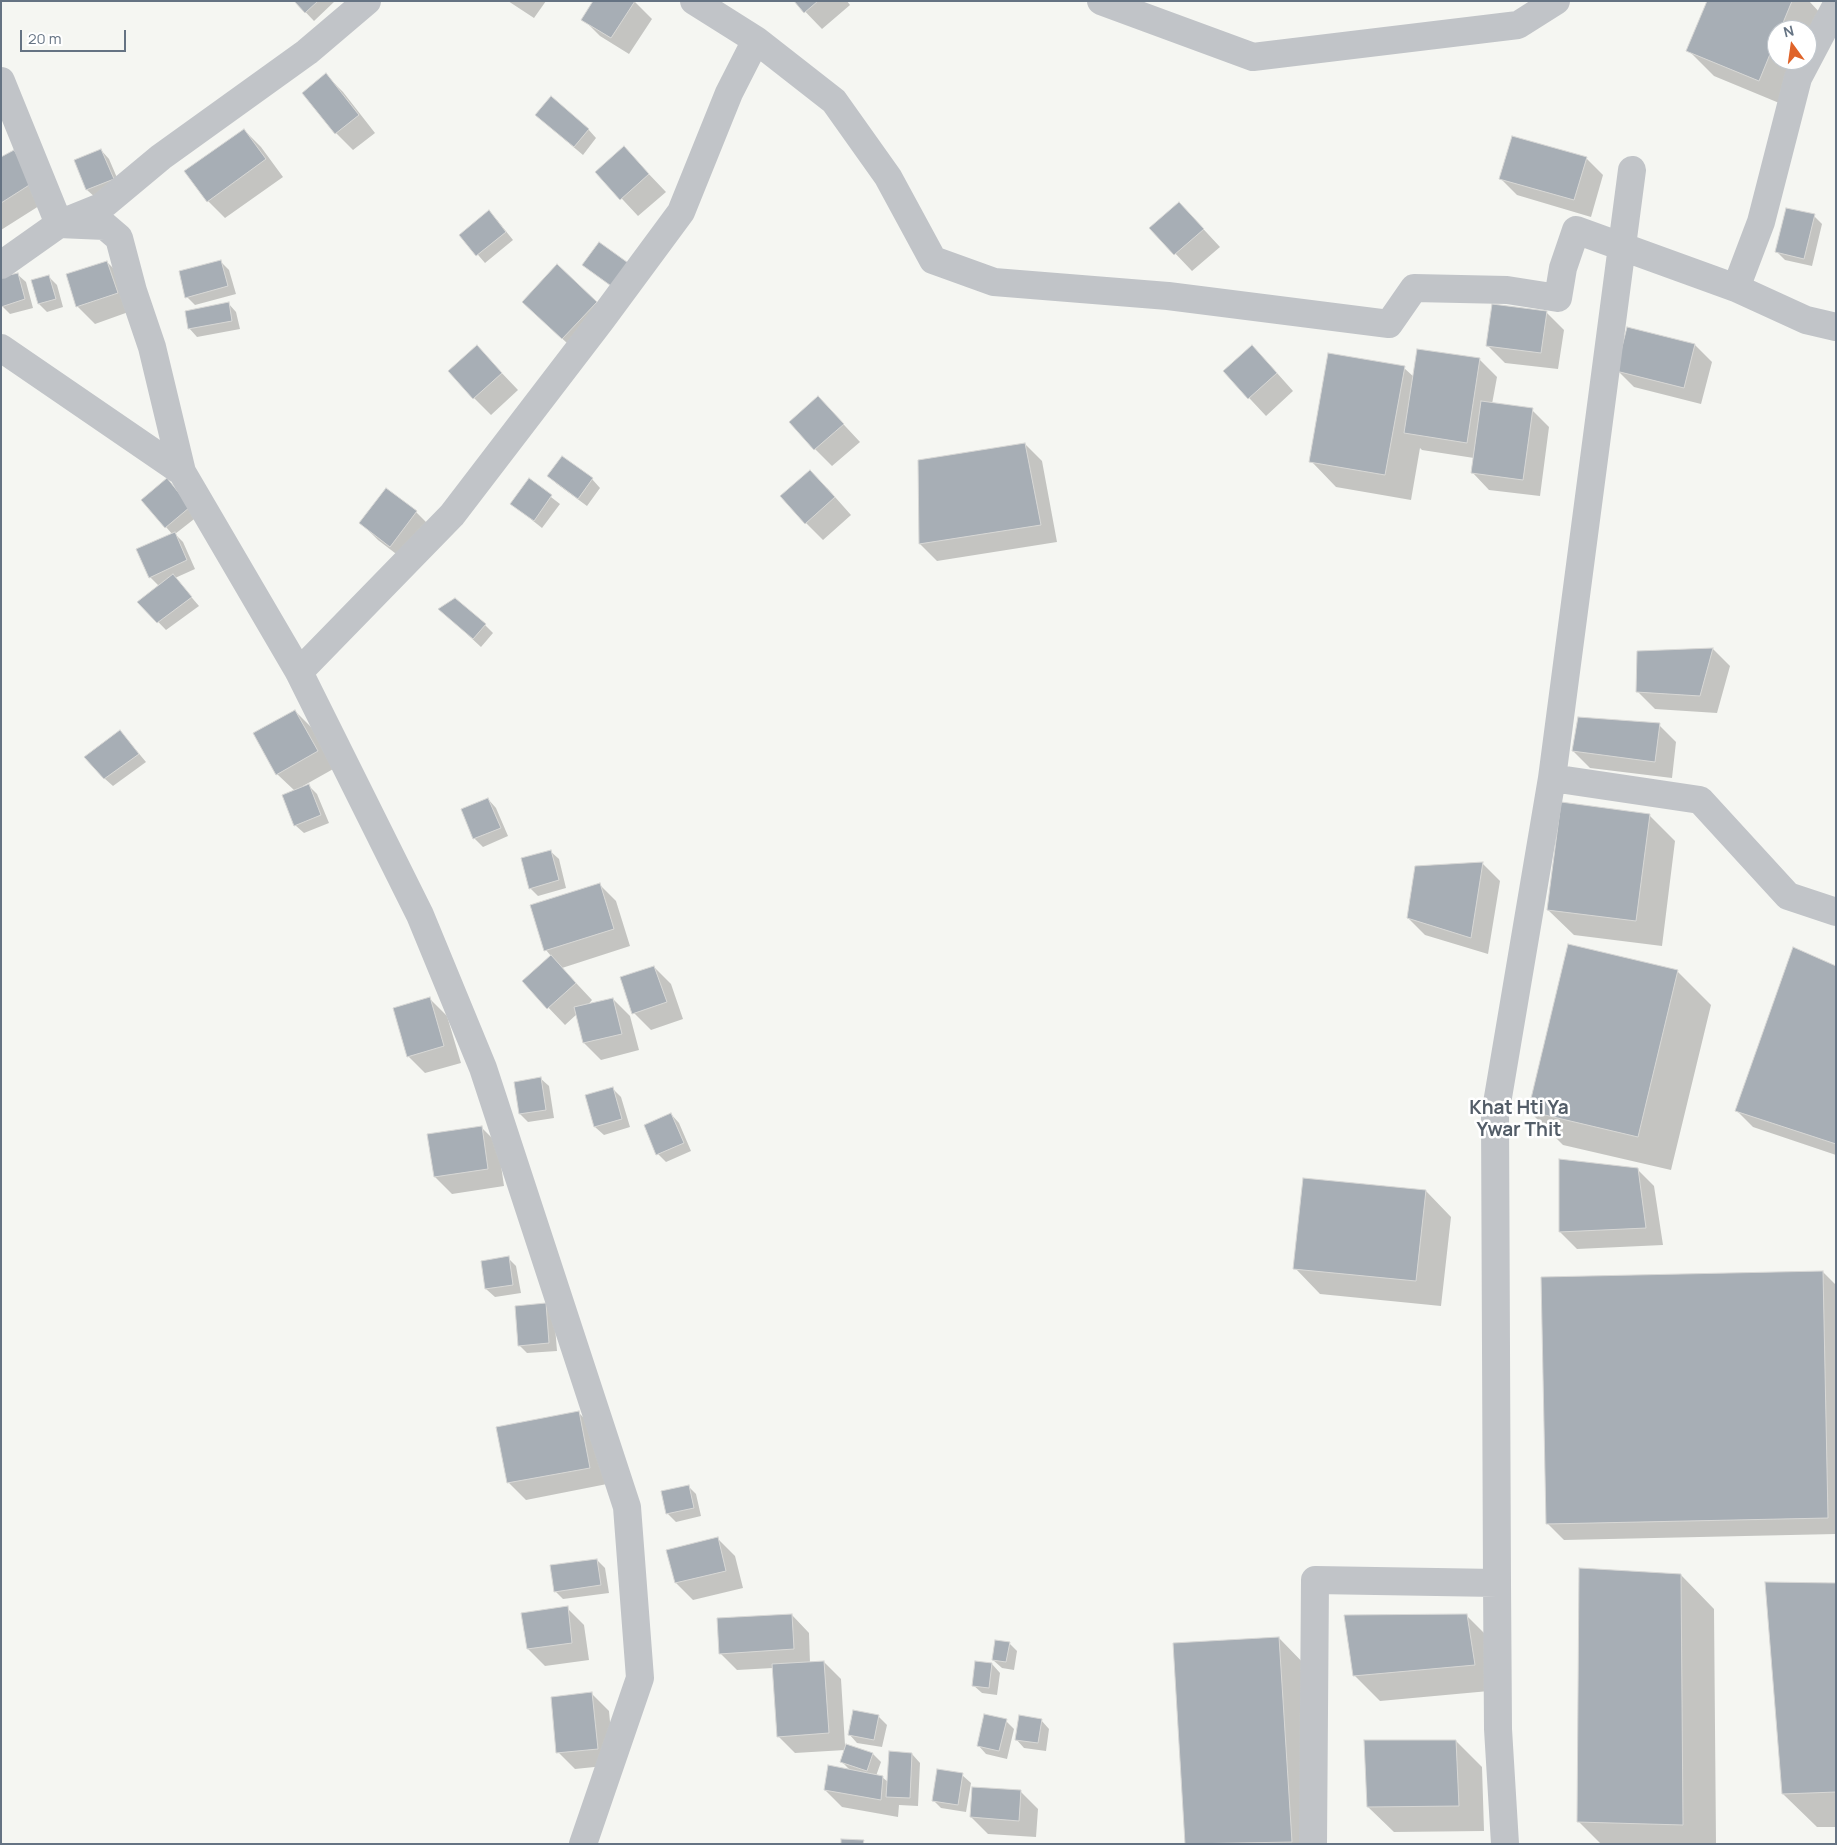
<!DOCTYPE html>
<style>
body{margin:0}
#map{position:relative;width:1837px;height:1845px;overflow:hidden;background:#f5f6f2;font-family:Manrope,sans-serif}
canvas{display:block}
.frame{position:absolute;inset:0;border:2px solid #657383;pointer-events:none}
.north{position:absolute;left:1767px;top:20px;width:50px;height:50px;box-sizing:border-box;background:#fff;border:1px solid #c1c7cd;border-radius:50%;rotate:346deg;font-size:14px;font-weight:700;line-height:20px;text-align:center;color:#657383}
.north::after{content:'';display:block;margin:auto;width:18px;height:22px;background:#df6329;clip-path:polygon(50% 0,100% 100%,50% 72%,0 100%)}
.scale{position:absolute;left:20px;top:30px;width:106px;height:22px;box-sizing:border-box;border:2px solid #657383;border-top:0;padding-left:6px;font-size:15px;line-height:18px;white-space:nowrap;color:#657383;-webkit-text-stroke:4px #fff;paint-order:stroke}
</style>
<div id="map">
<canvas width="1837" height="1845"></canvas>
<div class="frame"></div>
<div class="north">N</div>
<div class="scale">20 m</div>
</div>
<script>
const ctx = document.querySelector('canvas').getContext('2d');
ctx.lineJoin = 'round';
function fillPath(path, color) { ctx.fillStyle = color; ctx.fill(path, 'evenodd'); }
const poly = rows => new Path2D(rows.map(r => 'M' + r).join(''));
function trace(path, color, width, dash) { ctx.strokeStyle = color; ctx.lineWidth = width; ctx.lineCap = dash ? 'butt' : 'round'; ctx.setLineDash(dash || []); ctx.stroke(path); }
function label(font, color, halo, rows, align = 'center') {
  ctx.font = font + ' Manrope,sans-serif'; ctx.lineWidth = 5; ctx.setLineDash([]); ctx.textBaseline = 'middle'; ctx.strokeStyle = halo; ctx.fillStyle = color; for (const [text, x, y, turn = 0] of rows) {
    ctx.save(); ctx.translate(x, y); ctx.rotate((+turn || 0) * Math.PI / 180); ctx.textAlign = isNaN(turn) ? turn : align; if (halo) ctx.strokeText(text, 0, 0); ctx.fillText(text, 0, 0); ctx.restore();
  }
}
fillPath(poly([
 [295,1,335,1,314,21],
 [508,1,546,1,534,18],
 [634,1,652,19,629,54,600,36,583,19],
 [795,1,847,1,850,5,822,29],
 [1708,1,1809,1,1822,15,1807,51,1807,30,1777,30,1777,60,1803,60,1784,105,1714,76,1688,50],
 [326,75,343,92,375,133,353,150,336,133],
 [545,123,588,129,596,138,583,155],
 [244,130,261,147,283,177,225,218,208,201],
 [624,148,666,192,638,216,597,172],
 [101,150,109,159,121,187,96,198,87,190,76,161],
 [1586,158,1603,175,1591,217,1517,195,1500,178],
 [1,159,50,199,1,230],
 [1814,216,1822,224,1812,266,1785,260,1777,252],
 [497,220,513,240,485,263,461,235],
 [1195,220,1220,247,1192,271,1151,228],
 [107,262,124,279,134,310,95,324,78,307,67,275],
 [221,262,229,270,236,294,195,305,187,297],
 [17,274,26,282,33,308,10,314,2,306],
 [49,277,57,285,63,307,47,312,39,304],
 [228,303,236,312,240,329,197,337,189,328],
 [596,303,613,319,580,355,541,319],
 [1547,313,1564,330,1558,369,1505,363,1488,346],
 [1695,345,1712,362,1701,404,1634,387,1617,370],
 [477,347,518,390,491,415,474,398],
 [1480,360,1497,377,1492,404,1532,410,1549,427,1540,496,1489,490,1472,472,1474,458,1422,450,1420,448,1411,500,1336,487,1311,461,1404,368,1414,377],
 [1269,364,1293,391,1266,416,1224,371],
 [818,397,860,442,832,466,815,449],
 [1025,444,1042,461,1057,542,937,561,920,544,919,461],
 [563,458,592,479,600,488,587,506,557,484,549,476],
 [167,480,198,516,175,534,183,542,195,569,175,578,199,606,166,630,139,602,159,586,150,577,173,535,166,527],
 [529,480,560,504,542,528,512,504],
 [827,488,851,515,823,540,806,523],
 [416,512,433,529,408,563,378,540,361,523],
 [440,609,485,625,493,633,481,647],
 [1713,649,1730,666,1717,713,1655,709,1638,692,1638,653],
 [295,711,312,728,335,768,303,786,304,788,309,786,317,794,329,823,304,833,295,825,295,791,277,774],
 [1659,725,1676,742,1672,778,1590,768,1573,751],
 [120,731,146,762,113,786,104,778],
 [488,799,496,808,508,836,483,847,474,838],
 [1649,815,1675,841,1662,946,1574,935,1548,910],
 [550,851,559,859,566,888,538,896,530,888],
 [1483,864,1500,881,1488,954,1425,935,1408,918,1416,867],
 [599,884,616,901,630,946,562,968,592,1000,587,1006,613,999,630,1016,639,1050,601,1060,584,1043,577,1014,565,1025,523,981,551,956,546,950],
 [654,967,671,984,683,1019,651,1030,634,1013],
 [1836,968,1836,1155,1753,1127,1736,1110],
 [1677,971,1711,1005,1671,1170,1563,1145,1529,1111],
 [430,999,447,1016,461,1063,425,1073,408,1056],
 [540,1078,549,1086,554,1118,528,1122,520,1114,515,1083],
 [613,1089,621,1097,630,1127,604,1135,595,1127],
 [671,1114,679,1123,691,1151,666,1162,658,1154],
 [481,1127,498,1144,504,1186,452,1194,435,1177],
 [1637,1169,1654,1186,1663,1245,1577,1249,1560,1232],
 [1426,1191,1451,1217,1441,1306,1320,1294,1295,1268],
 [508,1258,516,1266,521,1293,495,1297,486,1289,482,1262],
 [1823,1272,1836,1285,1836,1534,1564,1540,1547,1523],
 [546,1305,554,1313,557,1351,527,1353,519,1345],
 [579,1413,596,1430,607,1484,526,1500,509,1483,498,1428],
 [688,1486,696,1494,701,1516,676,1522,667,1513],
 [718,1539,735,1556,743,1588,693,1600,676,1583,668,1551],
 [597,1560,605,1568,609,1593,563,1599,555,1591],
 [1681,1575,1714,1609,1716,1844,1601,1844,1579,1822],
 [1836,1584,1836,1827,1817,1827,1783,1794],
 [567,1608,584,1625,589,1660,545,1666,528,1649],
 [792,1615,809,1633,810,1663,824,1662,841,1679,845,1745,873,1754,881,1762,876,1776,882,1777,888,1782,912,1754,920,1763,918,1806,899,1805,898,1817,842,1807,825,1790,850,1770,841,1761,845,1750,795,1753,778,1736,773,1668,737,1670,720,1653],
 [1467,1616,1492,1641,1500,1690,1380,1701,1354,1675],
 [1279,1638,1312,1672,1323,1844,1187,1844],
 [1009,1643,1017,1651,1014,1670,1002,1668,993,1660],
 [992,1664,1000,1673,997,1695,982,1693,973,1685],
 [592,1694,609,1711,614,1765,575,1769,558,1752],
 [879,1717,887,1725,882,1747,857,1743,849,1734],
 [1041,1720,1049,1729,1046,1751,1024,1748,1016,1739],
 [1006,1721,1014,1729,1007,1759,986,1754,978,1745],
 [1456,1741,1482,1767,1484,1831,1394,1832,1368,1807],
 [962,1775,971,1783,966,1812,941,1808,933,1800],
 [973,1788,1021,1792,1038,1809,1036,1837,988,1834,971,1817]
]), '#0003');
const building = poly([
 [294,1,318,1,305,13,294,1],
 [593,1,635,1,611,38,581,20,593,1],
 [794,1,818,1,804,13,794,1],
 [1707,1,1792,1,1780,30,1777,30,1777,37,1759,81,1686,51,1707,1],
 [326,73,359,115,335,134,302,93,326,73],
 [551,96,589,129,574,147,535,115,551,96],
 [244,129,266,159,207,202,184,171,244,129],
 [1512,136,1587,157,1574,200,1499,179,1512,136],
 [624,146,649,174,620,200,595,172,624,146],
 [101,149,114,179,86,190,74,160,101,149],
 [14,150,34,182,1,203,1,157,14,150],
 [1179,202,1204,229,1174,255,1149,228,1179,202],
 [1786,208,1815,214,1804,259,1775,252,1786,208],
 [489,210,506,232,476,256,459,235,489,210],
 [599,242,631,265,614,288,582,265,599,242],
 [221,260,228,286,185,298,179,271,221,260],
 [107,261,118,293,76,307,66,274,107,261],
 [557,264,597,302,562,339,522,302,557,264],
 [18,273,25,299,1,307,1,277,18,273],
 [49,275,56,299,38,304,31,280,49,275],
 [229,302,232,321,188,329,185,311,229,302],
 [1492,304,1547,311,1541,353,1486,346,1492,304],
 [1627,327,1695,344,1684,388,1616,371,1627,327],
 [477,345,502,373,473,399,448,371,477,345],
 [1252,345,1277,373,1248,399,1223,371,1252,345],
 [1417,349,1480,358,1467,443,1404,433,1417,349],
 [1328,353,1405,366,1385,475,1309,462,1328,353],
 [818,396,844,424,814,450,789,422,818,396],
 [1481,401,1533,408,1523,480,1471,473,1481,401],
 [1025,443,1041,525,919,544,918,460,1025,443],
 [562,456,593,478,578,499,547,476,562,456],
 [810,470,835,497,805,524,780,496,810,470],
 [167,478,190,507,165,528,141,500,167,478],
 [529,478,552,495,534,521,510,504,529,478],
 [386,488,417,511,390,547,359,523,386,488],
 [175,532,187,560,149,578,136,549,175,532],
 [173,574,192,597,157,623,137,602,173,574],
 [455,598,486,624,473,639,438,609,455,598],
 [1713,648,1700,696,1636,692,1637,651,1713,648],
 [295,710,318,751,276,775,253,733,295,710],
 [1578,717,1660,723,1655,762,1572,751,1578,717],
 [120,730,139,754,104,779,84,757,120,730],
 [309,784,321,815,294,826,282,795,309,784],
 [488,798,501,828,473,839,461,809,488,798],
 [1561,802,1650,814,1636,921,1547,910,1561,802],
 [551,850,559,880,529,889,521,858,551,850],
 [1483,862,1471,938,1407,918,1415,866,1483,862],
 [600,883,614,929,544,951,530,905,600,883],
 [1568,944,1678,970,1638,1137,1528,1111,1568,944],
 [1793,947,1836,966,1836,1144,1735,1111,1793,947],
 [551,955,576,983,547,1009,522,981,551,955],
 [654,966,667,1002,632,1014,620,977,654,966],
 [430,997,444,1046,407,1057,393,1008,430,997],
 [613,998,622,1034,583,1043,574,1007,613,998],
 [541,1077,546,1110,519,1114,514,1082,541,1077],
 [613,1087,622,1119,594,1127,585,1095,613,1087],
 [671,1113,684,1143,656,1155,644,1125,671,1113],
 [482,1126,488,1169,434,1177,427,1134,482,1126],
 [1559,1159,1638,1168,1646,1228,1559,1232,1559,1159],
 [1303,1178,1426,1190,1416,1281,1293,1269,1303,1178],
 [509,1256,513,1285,485,1289,481,1261,509,1256],
 [1823,1271,1828,1518,1546,1524,1541,1277,1823,1271],
 [546,1303,549,1343,518,1346,515,1306,546,1303],
 [579,1411,590,1468,507,1483,496,1427,579,1411],
 [689,1485,694,1508,666,1514,661,1491,689,1485],
 [718,1537,726,1571,675,1583,666,1550,718,1537],
 [597,1559,601,1585,554,1592,550,1565,597,1559],
 [1579,1568,1681,1574,1683,1825,1577,1822,1579,1568],
 [1765,1582,1836,1583,1836,1792,1782,1794,1765,1582],
 [568,1606,572,1643,527,1649,521,1613,568,1606],
 [792,1614,794,1649,719,1654,717,1618,792,1614],
 [1467,1614,1475,1665,1353,1676,1344,1615,1467,1614],
 [1279,1637,1292,1842,1185,1844,1173,1643,1279,1637],
 [995,1640,1010,1642,1006,1662,992,1660,995,1640],
 [824,1661,829,1733,777,1737,772,1664,824,1661],
 [975,1661,992,1663,989,1688,972,1686,975,1661],
 [592,1692,598,1749,556,1753,551,1697,592,1692],
 [853,1710,879,1715,874,1740,848,1735,853,1710],
 [984,1714,1007,1719,999,1751,977,1746,984,1714],
 [1019,1715,1042,1719,1038,1743,1015,1740,1019,1715],
 [1364,1740,1456,1740,1459,1806,1367,1807,1364,1740],
 [846,1744,873,1753,867,1771,840,1762,846,1744],
 [889,1751,912,1753,910,1798,886,1797,889,1751],
 [828,1765,883,1776,881,1800,824,1790,828,1765],
 [937,1769,963,1773,958,1805,932,1801,937,1769],
 [972,1787,1021,1790,1019,1821,970,1817,972,1787],
 [841,1839,864,1840,863,1844,841,1844,841,1839]
]);
fillPath(building, '#a7aeb5');
trace(building, '#d7d7d5', 1);
trace(poly([
 [1101,1,1253,57,1518,25,1556,1],
 [756,40,834,101,888,177,933,260,994,282,1168,296,1389,324,1414,288,1507,290,1558,298,1563,268,1576,230,1736,288,1806,320,1836,327],
 [1,81,59,224,105,226,119,238,133,291,152,347,182,472],
 [1,265,59,224,101,207,161,157,307,52,367,1],
 [1736,288,1761,222,1798,78,1836,6],
 [1,348,182,472,299,672,420,915,483,1068,627,1507,640,1678,583,1844],
 [299,672,452,515,602,319,681,212,729,93,756,40,694,1],
 [1552,778,1700,800,1788,896,1836,912],
 [1497,1583,1498,1729,1505,1844],
 [1313,1844,1315,1580,1497,1583,1495,1115,1552,778,1632,170]
]), '#c1c4c8', 28);
label('bold 19px', '#535d68', '#fff', [
 ["Khat Hti Ya",1519,1109],
 ["Ywar Thit",1519,1131]
]);
</script>
